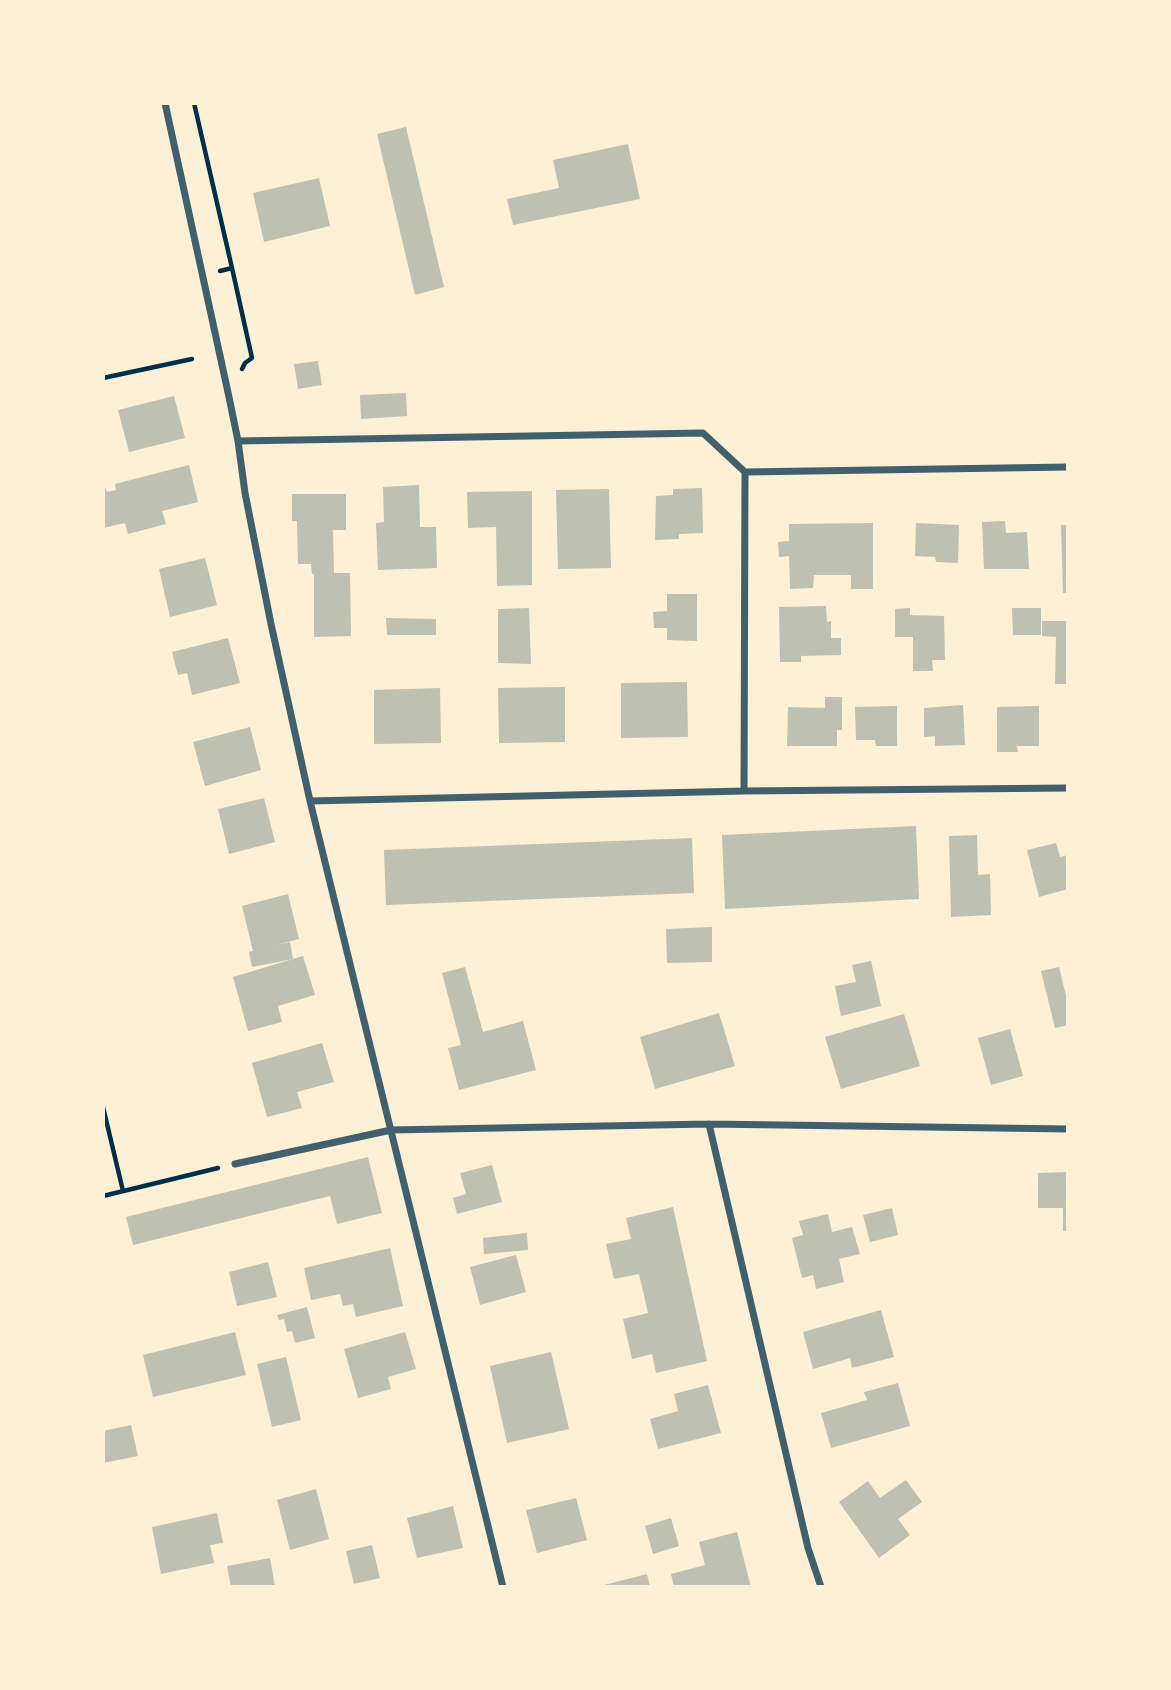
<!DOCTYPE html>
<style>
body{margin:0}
#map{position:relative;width:1171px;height:1690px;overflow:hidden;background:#fdf0d5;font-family:"Golos Text",sans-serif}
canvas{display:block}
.frame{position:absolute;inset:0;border:105px solid #fdf0d5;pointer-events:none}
</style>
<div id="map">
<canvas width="1171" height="1690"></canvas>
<div class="frame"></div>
</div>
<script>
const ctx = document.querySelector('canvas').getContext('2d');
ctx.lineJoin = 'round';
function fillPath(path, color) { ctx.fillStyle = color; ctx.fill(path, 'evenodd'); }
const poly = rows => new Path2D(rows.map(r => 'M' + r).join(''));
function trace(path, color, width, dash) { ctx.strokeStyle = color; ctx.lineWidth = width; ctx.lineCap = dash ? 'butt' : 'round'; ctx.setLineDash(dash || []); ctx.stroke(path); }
fillPath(poly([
 [406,127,444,287,415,295,377,134],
 [628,144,640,199,513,225,507,199,559,188,553,160],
 [319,178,330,226,264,242,253,193],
 [318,361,322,385,298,389,294,364],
 [406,393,407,416,361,419,360,395],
 [174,396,185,438,129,452,118,410],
 [189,465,198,502,162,511,166,524,128,534,125,523,103,528,103,482,107,492,116,490,115,484],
 [419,485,420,527,436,527,437,568,378,570,376,523,384,522,383,487],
 [702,488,703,533,679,534,679,539,655,540,656,496,673,495,673,489],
 [609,489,611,568,558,569,556,490],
 [532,491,532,585,497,586,496,527,468,528,467,492],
 [292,494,346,494,346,530,333,530,334,573,350,573,351,636,314,637,314,574,312,574,311,564,298,564,297,521,292,521],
 [1005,521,1006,533,1027,532,1029,569,984,569,982,522],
 [873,523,873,589,851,589,851,575,814,575,813,588,790,589,789,556,779,557,778,542,789,541,789,524],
 [916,523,959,525,958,563,936,562,935,557,915,556],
 [1061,525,1068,525,1068,593,1063,593],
 [205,558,217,605,170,617,159,569],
 [667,594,697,594,697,641,667,640,667,628,654,628,653,612,667,611],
 [826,606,827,622,831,621,831,638,841,638,841,655,801,656,801,662,780,662,779,607],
 [529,608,531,664,498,663,498,609],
 [910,608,910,615,944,616,945,660,932,660,933,671,913,671,913,637,895,637,895,609],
 [1012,608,1041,608,1041,635,1013,635],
 [386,618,436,619,436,635,387,635],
 [1042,621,1068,621,1068,684,1055,684,1056,637,1042,636],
 [228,638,240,683,192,695,187,673,178,675,172,652],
 [687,682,688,737,621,738,621,683],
 [565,687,565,742,499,743,498,688],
 [440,688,441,743,374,744,374,690],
 [825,697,842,697,842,730,837,730,837,746,787,746,788,707,825,708],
 [963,705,965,745,935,746,935,736,924,737,924,708],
 [897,706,897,746,876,746,875,740,856,740,855,707],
 [1039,706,1039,746,1017,746,1018,752,997,752,997,707],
 [250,727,261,770,205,786,193,742],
 [264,798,275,842,229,854,218,809],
 [916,826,919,899,725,909,722,835],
 [977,835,978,875,990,874,991,915,951,917,949,836],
 [692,838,694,893,386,905,384,850],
 [1056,843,1060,857,1068,855,1068,889,1039,897,1027,850],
 [288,894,299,939,275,945,290,942,293,959,252,967,249,952,253,951,242,906],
 [712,927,712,962,667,963,666,929],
 [303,956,315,995,278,1006,282,1022,248,1031,233,977],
 [871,961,881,1006,841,1016,835,986,856,982,852,965],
 [465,967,483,1032,523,1021,536,1070,459,1090,448,1048,461,1045,442,973],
 [1059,967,1068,1004,1068,1025,1055,1028,1041,971],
 [719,1013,735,1066,655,1089,640,1037],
 [904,1014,920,1066,841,1089,825,1037],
 [1010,1029,1023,1076,991,1085,978,1038],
 [322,1043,334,1082,297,1092,302,1108,267,1117,252,1063],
 [368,1157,382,1213,337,1224,330,1196,133,1245,126,1217],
 [492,1165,502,1202,457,1214,453,1198,466,1194,460,1173],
 [1068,1172,1068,1231,1063,1231,1063,1208,1038,1208,1038,1173],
 [673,1207,707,1361,656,1373,652,1354,632,1359,623,1319,648,1313,639,1274,614,1279,606,1244,631,1239,626,1218],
 [892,1208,898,1235,870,1242,863,1215],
 [828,1214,832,1232,852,1227,860,1254,839,1259,844,1282,816,1289,813,1275,802,1278,792,1238,803,1235,799,1221],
 [527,1233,528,1250,484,1254,483,1238],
 [390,1248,403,1306,356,1317,353,1304,343,1306,340,1294,311,1300,304,1268],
 [516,1255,526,1292,480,1305,470,1267],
 [268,1262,277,1297,237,1306,229,1272],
 [307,1307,315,1338,295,1343,292,1331,287,1332,284,1319,279,1320,277,1315],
 [881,1310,894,1357,852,1368,850,1358,813,1369,803,1332],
 [235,1332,246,1375,153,1397,143,1355],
 [405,1332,416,1369,388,1377,391,1389,358,1398,344,1349],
 [551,1352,569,1429,507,1443,490,1366],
 [286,1357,301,1420,272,1427,257,1364],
 [898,1383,910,1426,831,1448,821,1413,867,1400,864,1392],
 [708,1385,721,1433,658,1449,650,1419,678,1411,674,1394],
 [131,1425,138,1456,103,1463,103,1431],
 [906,1480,922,1502,898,1519,910,1535,879,1558,839,1502,868,1481,880,1498],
 [316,1489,329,1539,290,1550,277,1500],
 [576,1498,587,1540,537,1553,526,1510],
 [453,1506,463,1548,417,1558,407,1518],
 [217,1513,223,1543,210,1545,214,1563,161,1574,152,1527],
 [671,1518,679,1546,653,1554,645,1526],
 [737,1532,751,1587,674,1587,671,1574,705,1565,699,1542],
 [372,1545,380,1578,354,1584,346,1551],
 [270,1558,275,1587,231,1587,227,1566],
 [647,1574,650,1587,600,1587,600,1586]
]), '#bec0b2');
trace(poly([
 [194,103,232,268,220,271],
 [232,268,252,358,245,363,242,369],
 [103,378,192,359],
 [103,1107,123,1191],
 [103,1196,218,1168]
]), '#003049', 4.5);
trace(poly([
 [165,103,229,397,238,441,245,493,271,624,310,801,503,1587],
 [238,441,703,433,745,472,1068,467],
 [744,791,745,472],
 [310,801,744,791,1068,788],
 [709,1124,808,1548,821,1587],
 [235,1164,391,1130,709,1124,1068,1129]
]), '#3f606c', 7);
</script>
